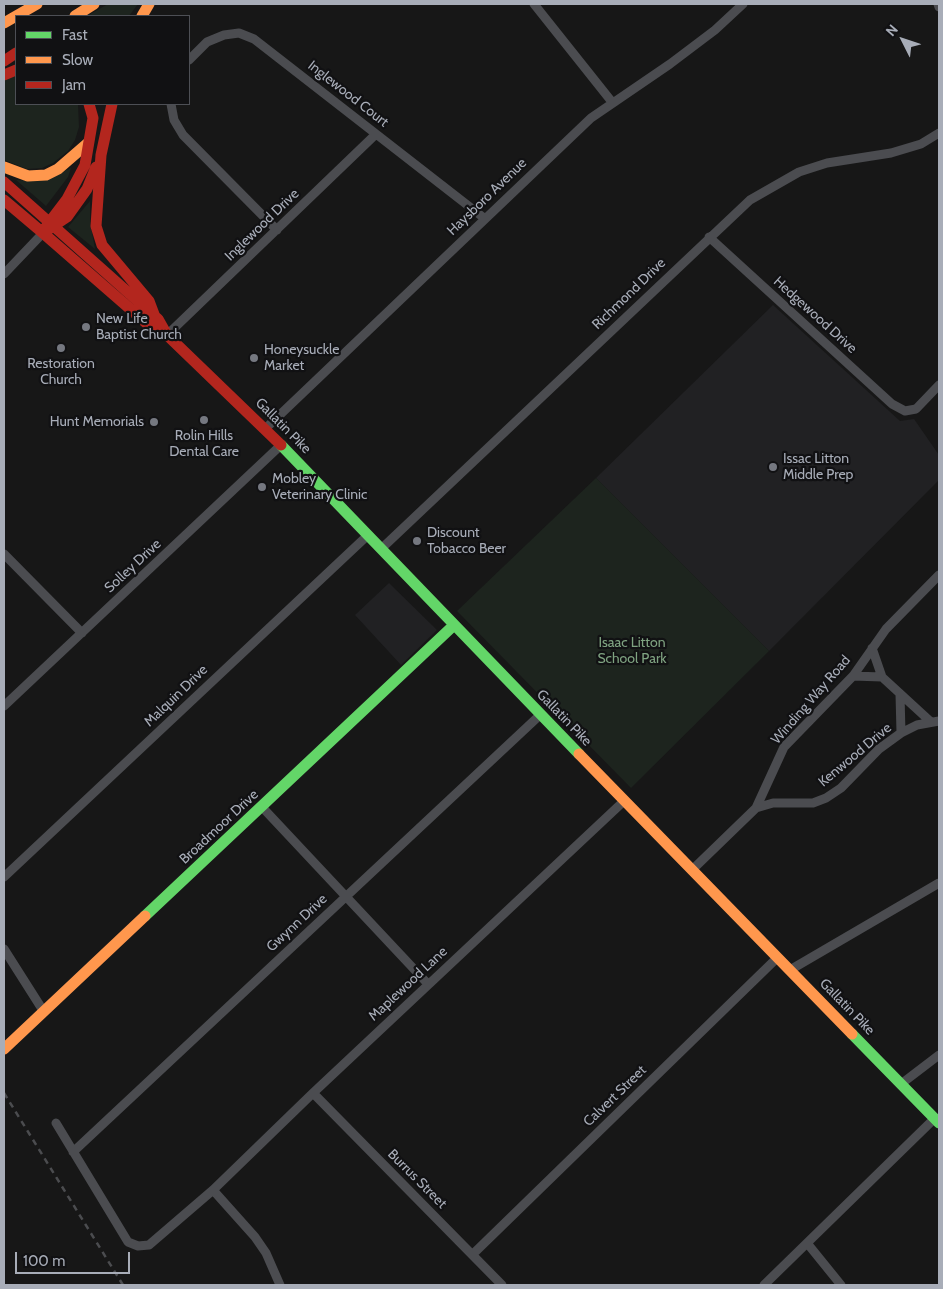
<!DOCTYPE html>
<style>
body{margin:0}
#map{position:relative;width:943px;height:1289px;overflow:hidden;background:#171717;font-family:Cabin,sans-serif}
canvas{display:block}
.frame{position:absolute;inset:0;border:5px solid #a8adb8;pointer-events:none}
.legend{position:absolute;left:15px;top:15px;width:175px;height:90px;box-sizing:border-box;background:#111113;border:1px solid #4d4f55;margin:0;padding:6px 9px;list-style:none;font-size:15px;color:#a8adb8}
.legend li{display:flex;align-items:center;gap:10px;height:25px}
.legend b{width:25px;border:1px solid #4d4f55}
.north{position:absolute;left:878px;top:15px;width:50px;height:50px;-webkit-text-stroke:4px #111113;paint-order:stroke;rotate:311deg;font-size:14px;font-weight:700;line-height:20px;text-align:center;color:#a8adb8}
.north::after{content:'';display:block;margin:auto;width:18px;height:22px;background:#a8adb8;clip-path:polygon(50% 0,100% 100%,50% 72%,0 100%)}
.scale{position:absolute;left:15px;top:1252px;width:115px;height:22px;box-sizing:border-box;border:2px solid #a8adb8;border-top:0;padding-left:6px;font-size:15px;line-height:18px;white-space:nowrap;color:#a8adb8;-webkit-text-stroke:4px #111113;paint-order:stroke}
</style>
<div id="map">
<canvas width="943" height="1289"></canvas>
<div class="frame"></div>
<ul class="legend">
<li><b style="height:6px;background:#63d668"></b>Fast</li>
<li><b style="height:6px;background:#ff974d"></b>Slow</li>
<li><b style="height:6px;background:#b3261e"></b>Jam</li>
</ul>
<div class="north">N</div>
<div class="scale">100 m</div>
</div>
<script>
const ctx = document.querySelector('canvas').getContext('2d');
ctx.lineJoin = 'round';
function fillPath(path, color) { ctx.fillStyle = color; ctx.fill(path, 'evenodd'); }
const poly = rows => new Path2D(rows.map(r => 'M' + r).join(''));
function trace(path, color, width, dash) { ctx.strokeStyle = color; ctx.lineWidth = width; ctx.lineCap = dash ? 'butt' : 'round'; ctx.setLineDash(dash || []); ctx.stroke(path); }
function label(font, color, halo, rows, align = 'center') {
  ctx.font = font + ' Cabin,sans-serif'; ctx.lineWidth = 4.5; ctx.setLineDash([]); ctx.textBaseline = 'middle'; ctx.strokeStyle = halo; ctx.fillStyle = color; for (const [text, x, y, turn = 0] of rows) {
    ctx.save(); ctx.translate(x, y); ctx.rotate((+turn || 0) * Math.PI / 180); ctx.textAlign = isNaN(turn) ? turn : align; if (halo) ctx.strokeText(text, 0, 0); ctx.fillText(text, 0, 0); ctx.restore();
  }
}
fillPath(poly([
 [773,305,900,421,914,419,939,455,939,480,769,651,596,478],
 [389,583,437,630,401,665,355,615]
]), '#212123');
fillPath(poly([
 [108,4,138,4,129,16,87,16],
 [16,74,16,104,78,104,79,127,75,140,68,151,53,163,42,168,27,169,4,160,4,78],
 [71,168,68,177,46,206,16,180,40,181],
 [90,201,90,221,95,249,68,227],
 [596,478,769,651,631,788,457,611]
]), '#1d241e');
trace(poly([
 [534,4,612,102],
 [938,4,939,7],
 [189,60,207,42,224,35,239,33,254,39,484,218],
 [171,104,174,120,183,135,277,230],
 [709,237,892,404,905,411,916,409,939,385],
 [4,274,43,233],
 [167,335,376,134],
 [265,429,591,118,670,64,715,30,743,4],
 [381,549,750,200,799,172,827,163,891,153,921,144,939,133],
 [4,554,82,633],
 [872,648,882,677],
 [853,676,882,677,931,722],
 [900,694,901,733],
 [4,706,281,445],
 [262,807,428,984],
 [756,808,784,747,853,676,886,629,939,575],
 [692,870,756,808,773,803,813,803,826,798,841,788,879,749,901,733,917,725,939,721],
 [4,877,367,536],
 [4,949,44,1012],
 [790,970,939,883],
 [901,1084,939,1055],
 [313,1093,502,1285],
 [56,1123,128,1242,138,1246,149,1245,213,1190,313,1093,624,801],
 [73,1152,540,715],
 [213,1190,255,1237,266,1253,280,1285],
 [807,1243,841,1285],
 [473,1254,777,958],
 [764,1285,935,1118]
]), '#4b4c50', 9);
trace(poly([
 [281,445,579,754],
 [145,916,453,626],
 [852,1034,939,1123]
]), '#63d668', 11);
trace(poly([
 [75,16,94,4],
 [142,16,149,4],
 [4,23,37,4],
 [4,167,28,176,46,175,58,169,88,143],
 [579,754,852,1034],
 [4,1049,145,916]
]), '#ff974d', 11);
trace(poly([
 [4,61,16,53],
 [4,75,16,70],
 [112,104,101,155,96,226,102,245,149,301,155,317],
 [4,182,158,319,167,335,281,445],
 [4,200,43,233,52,227],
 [48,224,67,199,85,165,93,118,89,104],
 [46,227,43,233,152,328,167,335],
 [52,227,67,217,87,189,96,167]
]), '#b3261e', 11);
trace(poly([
 [4,1093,123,1285]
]), '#4b4c4f', 2.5, [6, 5]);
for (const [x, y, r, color] of [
 [86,327,5,"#757880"],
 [61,348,5,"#757880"],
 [254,358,5,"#757880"],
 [204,420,5,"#757880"],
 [154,422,5,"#757880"],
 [773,467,5,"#757880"],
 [262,487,5,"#757880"],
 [417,541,5,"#757880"]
]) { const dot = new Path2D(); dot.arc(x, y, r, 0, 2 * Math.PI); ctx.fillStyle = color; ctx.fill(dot); trace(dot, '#111113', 2); }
label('14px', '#a8adb8', '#111113', [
 ["Inglewood Court",348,94,38],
 ["Haysboro Avenue",487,197,-44],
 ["Inglewood Drive",262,225,-44],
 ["Richmond Drive",629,294,-44],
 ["Hedgewood Drive",815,315,42],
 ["Gallatin Pike",283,426,45],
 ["Solley Drive",133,566,-43],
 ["Malquin Drive",176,696,-44],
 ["Winding Way Road",811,700,-49],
 ["Gallatin Pike",564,718,46],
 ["Kenwood Drive",855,755,-40],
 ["Broadmoor Drive",219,827,-43],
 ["Gwynn Drive",297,923,-43],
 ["Maplewood Lane",408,984,-43],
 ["Gallatin Pike",847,1007,46],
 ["Calvert Street",615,1096,-44],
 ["Burrus Street",417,1179,45]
]);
label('14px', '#a8adb8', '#111113', [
 ["New Life",96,319],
 ["Baptist Church",96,335],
 ["Honeysuckle",264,350],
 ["Market",264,366],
 ["Restoration",61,364,"center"],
 ["Church",61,380,"center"],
 ["Hunt Memorials",144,422,"right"],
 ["Rolin Hills",204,436,"center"],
 ["Dental Care",204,452,"center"],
 ["Issac Litton",783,459],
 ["Middle Prep",783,475],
 ["Mobley",272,479],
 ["Veterinary Clinic",272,495],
 ["Discount",427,533],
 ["Tobacco Beer",427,549]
], 'left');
label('14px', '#7fa381', '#111113', [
 ["Isaac Litton",632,643],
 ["School Park",632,659]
]);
</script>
